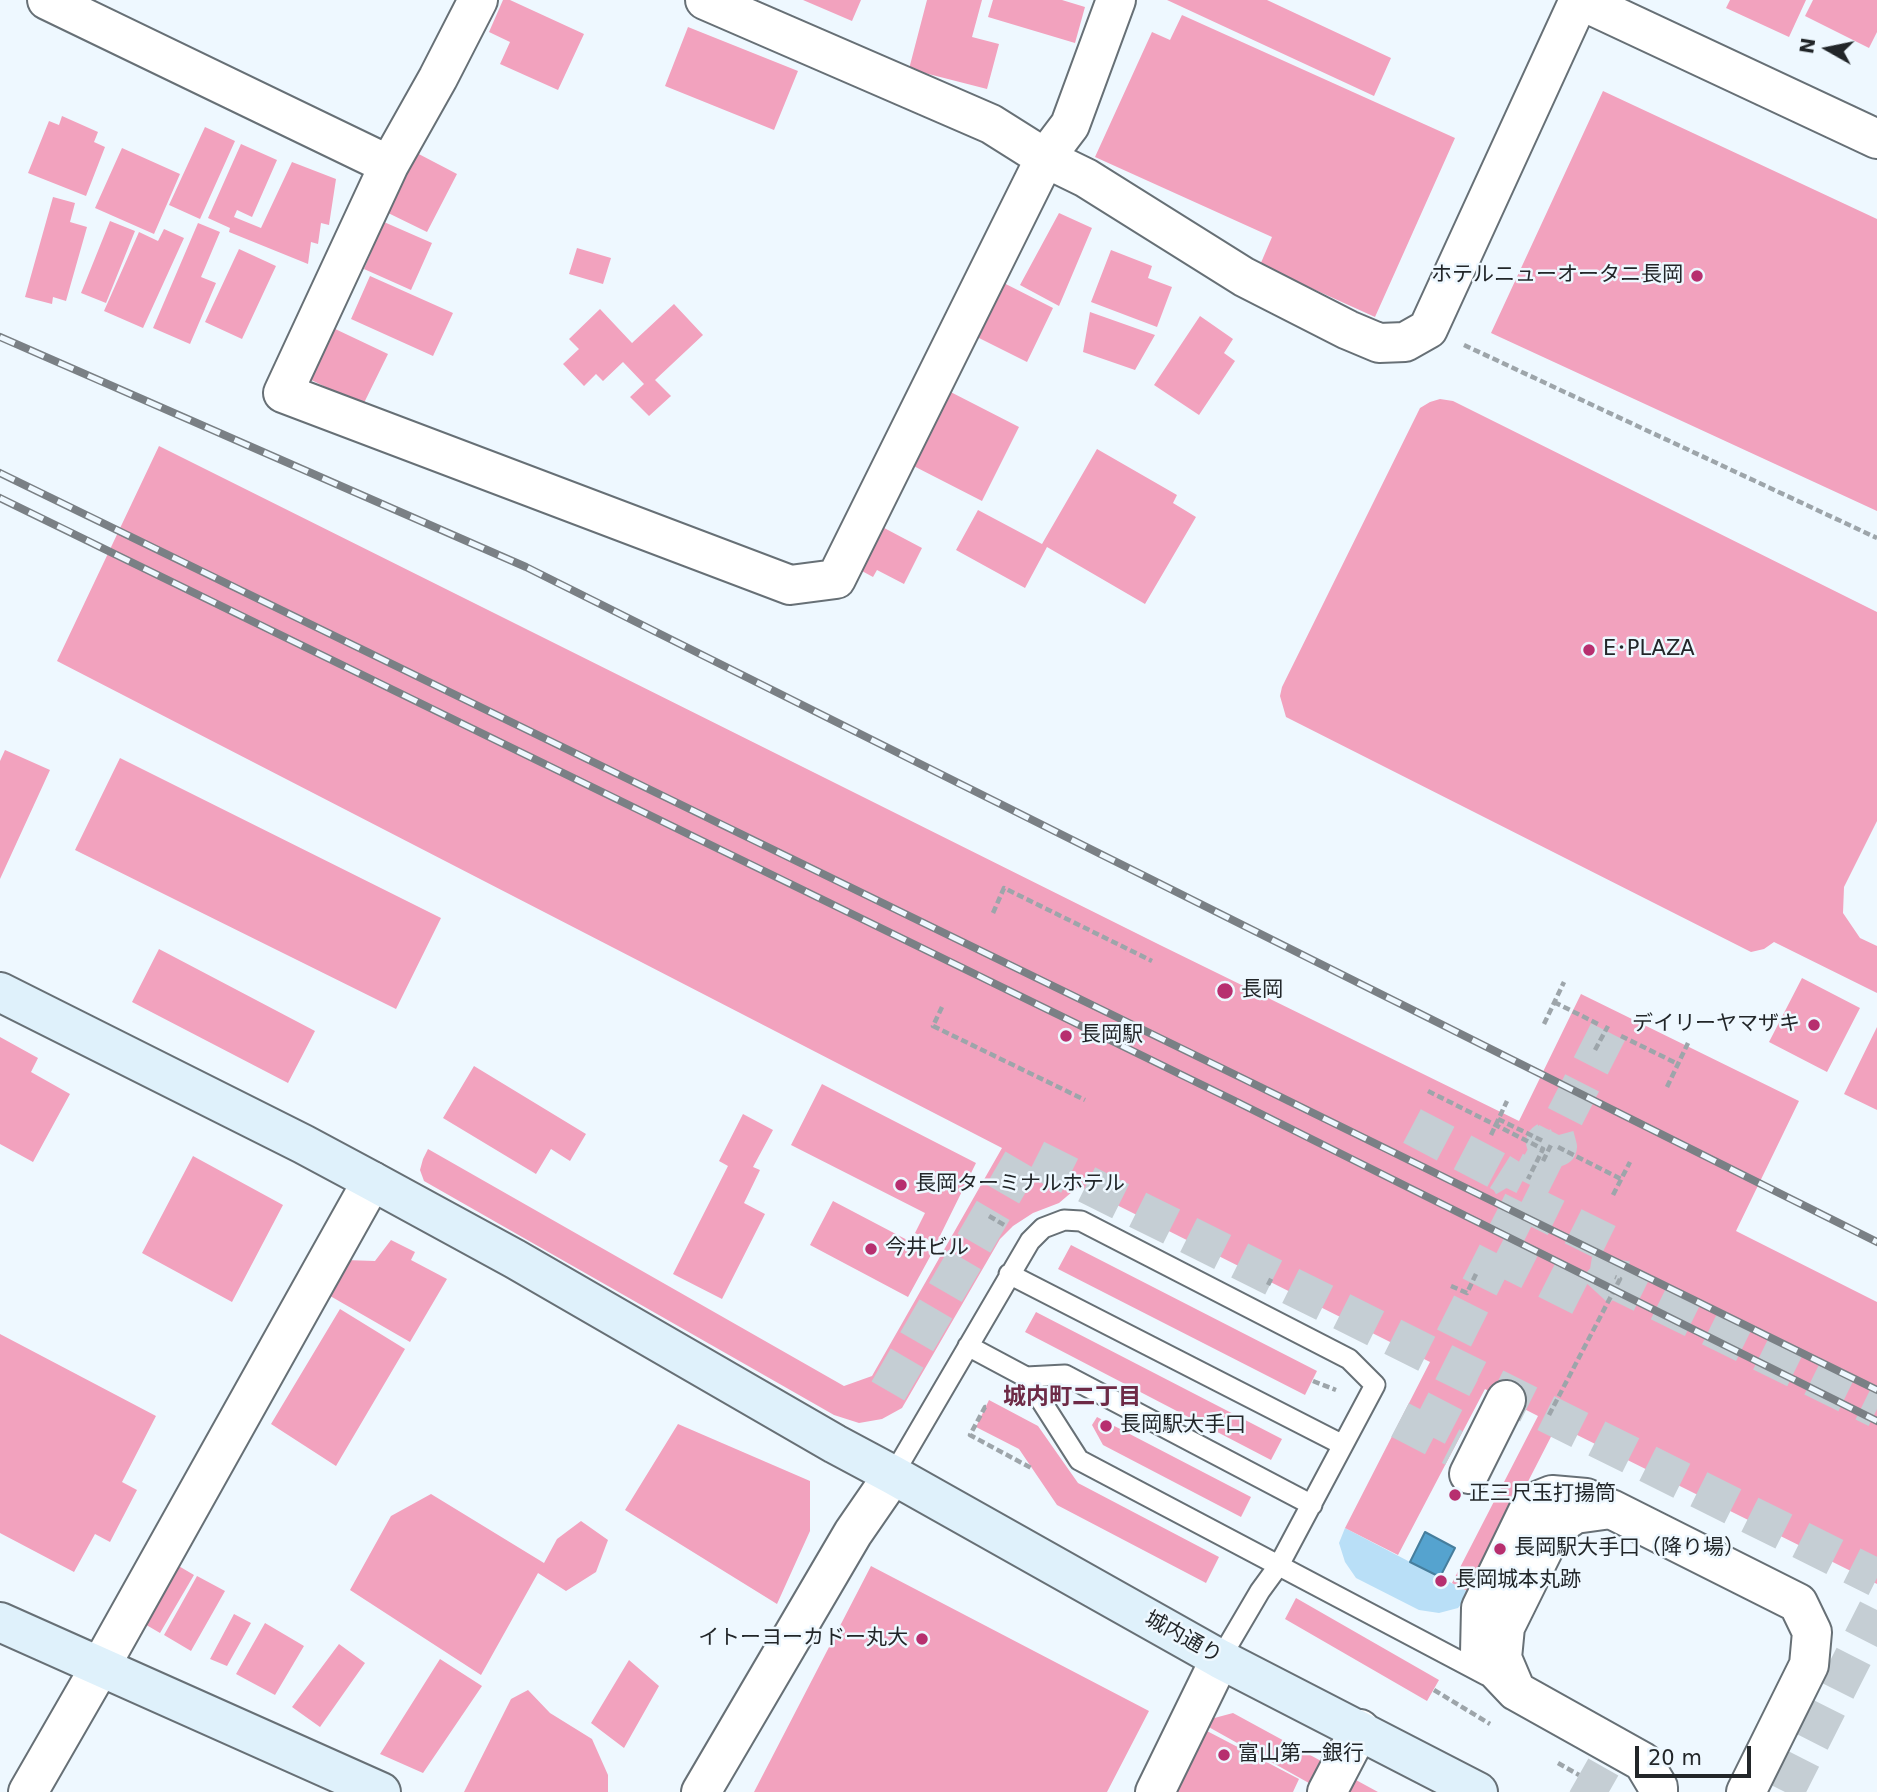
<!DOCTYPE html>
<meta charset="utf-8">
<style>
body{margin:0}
#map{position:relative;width:1877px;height:1792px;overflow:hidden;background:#eef8ff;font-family:"DejaVu Sans",sans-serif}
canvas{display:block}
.north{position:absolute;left:1793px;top:14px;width:70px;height:70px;-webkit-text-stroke:5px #eef8ff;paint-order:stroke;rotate:279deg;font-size:19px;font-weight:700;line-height:28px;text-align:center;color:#222629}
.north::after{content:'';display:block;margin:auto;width:24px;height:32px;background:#222629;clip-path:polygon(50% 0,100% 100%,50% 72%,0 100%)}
.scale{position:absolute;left:1635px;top:1746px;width:116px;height:32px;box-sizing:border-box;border:4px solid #222629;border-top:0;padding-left:9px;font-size:21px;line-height:24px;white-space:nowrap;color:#222629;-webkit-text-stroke:5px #eef8ff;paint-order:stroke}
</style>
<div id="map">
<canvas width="1877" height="1792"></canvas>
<div class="north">N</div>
<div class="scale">20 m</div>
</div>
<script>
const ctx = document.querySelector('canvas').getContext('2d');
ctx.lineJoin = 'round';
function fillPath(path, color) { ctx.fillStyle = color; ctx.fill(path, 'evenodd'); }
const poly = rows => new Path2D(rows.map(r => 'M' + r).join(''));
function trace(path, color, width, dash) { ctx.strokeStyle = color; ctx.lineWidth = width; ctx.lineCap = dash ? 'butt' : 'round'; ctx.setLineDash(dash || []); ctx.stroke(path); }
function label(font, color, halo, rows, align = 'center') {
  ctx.font = font + ' "DejaVu Sans","Noto Sans JP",sans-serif'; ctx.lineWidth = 5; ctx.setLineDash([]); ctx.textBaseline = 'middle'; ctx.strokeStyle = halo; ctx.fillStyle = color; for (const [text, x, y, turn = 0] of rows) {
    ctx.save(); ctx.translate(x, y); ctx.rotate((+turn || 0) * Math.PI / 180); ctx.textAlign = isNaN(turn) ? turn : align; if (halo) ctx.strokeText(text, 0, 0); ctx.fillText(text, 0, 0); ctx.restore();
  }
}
fillPath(poly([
 [1345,1528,1410,1562,1471,1593,1458,1608,1439,1613,1419,1610,1356,1578,1345,1562,1339,1543]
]), '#b9dff7');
const water = poly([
 [1425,1532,1455,1548,1440,1577,1410,1562,1425,1532]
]);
fillPath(water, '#55a3cf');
trace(water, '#467e9d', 2);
fillPath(poly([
 [503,0,510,0,584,34,558,90,500,64,510,42,489,32],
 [803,0,861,0,852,21],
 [927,0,982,0,972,37,999,44,987,89,909,69],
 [993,0,1062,0,1085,7,1075,43,988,17],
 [1167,0,1267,0,1391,58,1374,96],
 [1730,0,1806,0,1789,37,1726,8],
 [1813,0,1877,0,1877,32,1869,48,1805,16],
 [1182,15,1455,138,1375,317,1260,265,1272,237,1095,157,1152,32,1170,40],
 [688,27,798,71,774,130,665,86],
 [1603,91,1877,219,1877,511,1491,333],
 [62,116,98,132,94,142,105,147,86,196,28,173,49,121,59,125],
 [205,127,235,141,200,219,169,205],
 [241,144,277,160,252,217,237,210,234,217,261,228,292,162,336,179,329,225,321,223,318,244,311,242,308,264,229,232,230,228,208,218],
 [122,148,180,174,154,234,95,208],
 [413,151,457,174,427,232,382,210],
 [53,197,75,203,70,222,87,227,66,301,53,297,52,304,25,297],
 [1059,213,1092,228,1059,306,1020,285],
 [110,221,135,231,106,303,81,293],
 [384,222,432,243,411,290,364,269],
 [198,223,220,232,201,277,216,283,190,344,153,328],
 [164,229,184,238,143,328,104,311,139,232,158,241],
 [577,248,611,258,603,284,569,274],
 [239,249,276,266,242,339,205,322],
 [1111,250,1152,266,1148,278,1172,287,1157,327,1091,302],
 [370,276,453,313,433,356,351,319],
 [992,277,1053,308,1027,362,965,331],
 [674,304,703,335,655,380,671,396,649,416,630,397,644,384,623,362,603,381,596,374,584,386,563,364,579,349,569,339,600,309,632,343],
 [1090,312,1155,335,1135,370,1083,352],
 [1200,316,1233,339,1224,353,1235,361,1199,415,1154,385],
 [331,327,388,354,363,405,307,378],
 [935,384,1019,427,982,501,898,458],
 [1440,399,1453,401,1877,612,1877,821,1844,887,1843,913,1860,938,1877,946,1877,993,1774,942,1764,949,1751,952,1286,717,1280,696,1282,687,1420,408,1430,402],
 [159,446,1160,945,1519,1121,1581,994,1799,1101,1736,1231,1877,1302,1877,1584,1557,1425,1471,1593,1452,1583,1538,1416,1485,1389,1398,1555,1345,1528,1430,1362,1079,1186,1059,1203,1033,1213,1013,1226,1000,1239,902,1408,882,1419,859,1423,834,1415,424,1181,420,1170,423,1159,428,1149,844,1386,872,1376,1002,1148,57,661],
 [1097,449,1177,495,1173,503,1196,517,1145,604,1047,547,1025,588,956,550,978,510,1042,544],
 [871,521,922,548,904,584,877,570,873,577,849,564],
 [5,750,50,770,0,879,0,761],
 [120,758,441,918,396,1009,75,850],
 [159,949,315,1031,288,1083,132,1002],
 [1802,978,1860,1008,1827,1072,1769,1042],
 [1877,1027,1877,1110,1844,1094],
 [0,1037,38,1058,31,1072,70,1094,33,1162,0,1144],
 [474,1066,586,1134,570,1161,551,1149,536,1174,443,1118],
 [822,1084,976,1163,936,1244,915,1233,925,1213,791,1145],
 [743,1114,773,1130,753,1167,760,1170,744,1203,765,1214,722,1299,673,1274,728,1166,719,1161],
 [193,1156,283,1205,232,1302,142,1253],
 [833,1201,932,1253,908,1297,810,1245],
 [391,1240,415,1252,411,1260,447,1279,410,1342,325,1293,345,1260,375,1261],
 [1071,1245,1317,1371,1305,1395,1058,1269],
 [340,1309,405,1349,336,1466,271,1424],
 [1036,1312,1282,1439,1271,1460,1025,1332],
 [0,1334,156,1416,122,1482,137,1490,110,1542,95,1534,74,1572,0,1533],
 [989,1400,1038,1426,1078,1483,1219,1557,1206,1583,1057,1505,1019,1449,976,1427],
 [1097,1417,1251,1497,1241,1517,1103,1445,1092,1425],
 [678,1424,810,1481,810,1531,777,1604,625,1510],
 [431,1494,544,1563,557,1539,581,1521,608,1540,596,1572,566,1591,538,1573,481,1675,350,1590,391,1516],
 [177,1565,194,1575,160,1633,143,1623],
 [871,1566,1149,1711,1107,1792,754,1792],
 [197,1576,225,1591,191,1651,164,1635],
 [1296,1598,1439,1680,1427,1701,1285,1619],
 [234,1614,251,1623,227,1666,210,1659],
 [265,1623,304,1646,275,1695,236,1674],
 [339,1644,365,1663,320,1727,292,1707],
 [440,1659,482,1686,423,1773,380,1754],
 [629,1660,659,1686,624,1748,591,1723],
 [528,1690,550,1713,592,1739,608,1775,608,1792,464,1792,511,1699],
 [1233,1713,1378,1792,1325,1792,1205,1725,1207,1720],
 [1207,1731,1299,1779,1293,1792,1176,1792]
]), '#f2a2be');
trace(poly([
 [1412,1126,1500,1172,1513,1170,1525,1176],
 [1548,1140,1545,1142,1548,1151,1558,1147,1555,1136,1609,1030],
 [1496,1254,1587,1300,1608,1277,1613,1246,1522,1201,1508,1177,1500,1172],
 [1608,1277,1877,1409],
 [1454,1338,1551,1145],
 [888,1391,1026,1154,1877,1578],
 [1400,1420,1454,1448],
 [1428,1435,1461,1371],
 [1579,1775,1609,1792],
 [1785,1792,1877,1610]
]), '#c5ced4', 38, [38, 19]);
const lane = poly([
 [1009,1274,1343,1445],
 [968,1346,1026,1377,1079,1460,1486,1675],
 [1026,1377,1065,1375,1312,1505],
 [893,1475,1030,1241,1043,1228,1064,1220,1081,1221,1349,1359,1375,1385,1279,1565,1260,1591,1220,1659]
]);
const street = poly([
 [47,0,389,165],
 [478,0,438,78,389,165,283,393,790,585,836,579,1045,158,1070,125,1116,0],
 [705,0,991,124,1045,158,1086,178,1244,277,1348,330,1379,343,1405,342,1428,329,1579,0],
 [1580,0,1877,139],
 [1469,1474,1506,1400],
 [1605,1507,1586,1498,1552,1495,1532,1503,1481,1608,1480,1653,1516,1691,1643,1762,1658,1787,1658,1792],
 [1516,1691,1502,1658,1505,1627,1554,1528,1575,1514,1611,1509,1798,1603,1812,1632,1809,1665,1746,1792],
 [28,1792,100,1667,372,1181],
 [701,1792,853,1533,893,1475],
 [1155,1792,1220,1659],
 [1327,1792,1360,1729]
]);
const secondary = poly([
 [0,992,303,1144,372,1181,515,1259,835,1444,893,1475,1220,1659,1478,1792],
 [0,1622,381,1792]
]);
trace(lane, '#677076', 23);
trace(street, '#677076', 42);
trace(secondary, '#677076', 42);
trace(poly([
 [1464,345,1877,538],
 [993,913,1004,888,1152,961],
 [1554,1002,1600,1025],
 [942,1007,933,1026,1085,1100],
 [1544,1024,1564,982],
 [1621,1036,1678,1064],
 [1595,1050,1608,1026],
 [1667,1087,1688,1043],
 [1428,1091,1543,1149,1528,1179],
 [1498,1119,1545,1142],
 [1491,1135,1507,1101],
 [1558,1147,1621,1179],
 [1543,1161,1551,1145],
 [1613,1195,1630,1162],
 [989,1216,1006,1226],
 [1268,1285,1272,1277],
 [1451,1286,1467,1293,1476,1274],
 [1313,1381,1336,1390],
 [986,1407,985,1407,970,1435,1033,1469],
 [1549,1415,1620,1279,1615,1277],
 [1434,1690,1490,1724],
 [1558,1763,1579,1775]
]), '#9da5aa', 4.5, [7, 3.5]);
trace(lane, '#fff', 19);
trace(street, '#fff', 38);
trace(secondary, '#dff1fb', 38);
const rail = poly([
 [0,337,526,567,1877,1242],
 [0,473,1246,1080,1877,1390],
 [0,498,1235,1101,1877,1421]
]);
trace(rail, '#7a8085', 8);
trace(rail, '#eef8ff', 5, [16]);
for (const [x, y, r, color] of [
 [1697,276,7,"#b72f6f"],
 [1589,650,7,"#b72f6f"],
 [1225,991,9,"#b72f6f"],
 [1814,1025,7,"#b72f6f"],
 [1066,1036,7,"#b72f6f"],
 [901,1185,7,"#b72f6f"],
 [871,1249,7,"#b72f6f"],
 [1106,1426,7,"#b72f6f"],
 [1455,1495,7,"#b72f6f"],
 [1500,1549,7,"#b72f6f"],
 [1441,1581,7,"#b72f6f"],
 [922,1639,7,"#b72f6f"],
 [1224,1755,7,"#b72f6f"]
]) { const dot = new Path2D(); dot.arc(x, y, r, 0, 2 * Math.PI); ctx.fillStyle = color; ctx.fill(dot); trace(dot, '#eef8ff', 2.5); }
label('21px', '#222629', '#eef8ff', [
 ["ホテルニューオータニ長岡",1683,276,"right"],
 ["E･PLAZA",1603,650],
 ["長岡",1241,991],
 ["デイリーヤマザキ",1800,1025,"right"],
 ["長岡駅",1080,1036],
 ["長岡ターミナルホテル",915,1185],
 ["今井ビル",885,1249],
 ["長岡駅大手口",1120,1426],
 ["正三尺玉打揚筒",1469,1495],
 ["長岡駅大手口（降り場）",1514,1549],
 ["長岡城本丸跡",1455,1581],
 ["イトーヨーカドー丸大",908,1639,"right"],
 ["富山第一銀行",1238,1755]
], 'left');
label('21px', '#222629', '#eef8ff', [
 ["城内通り",1183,1638,29]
]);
label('bold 23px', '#6d2a46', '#eef8ff', [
 ["城内町二丁目",1072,1398]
]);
</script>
